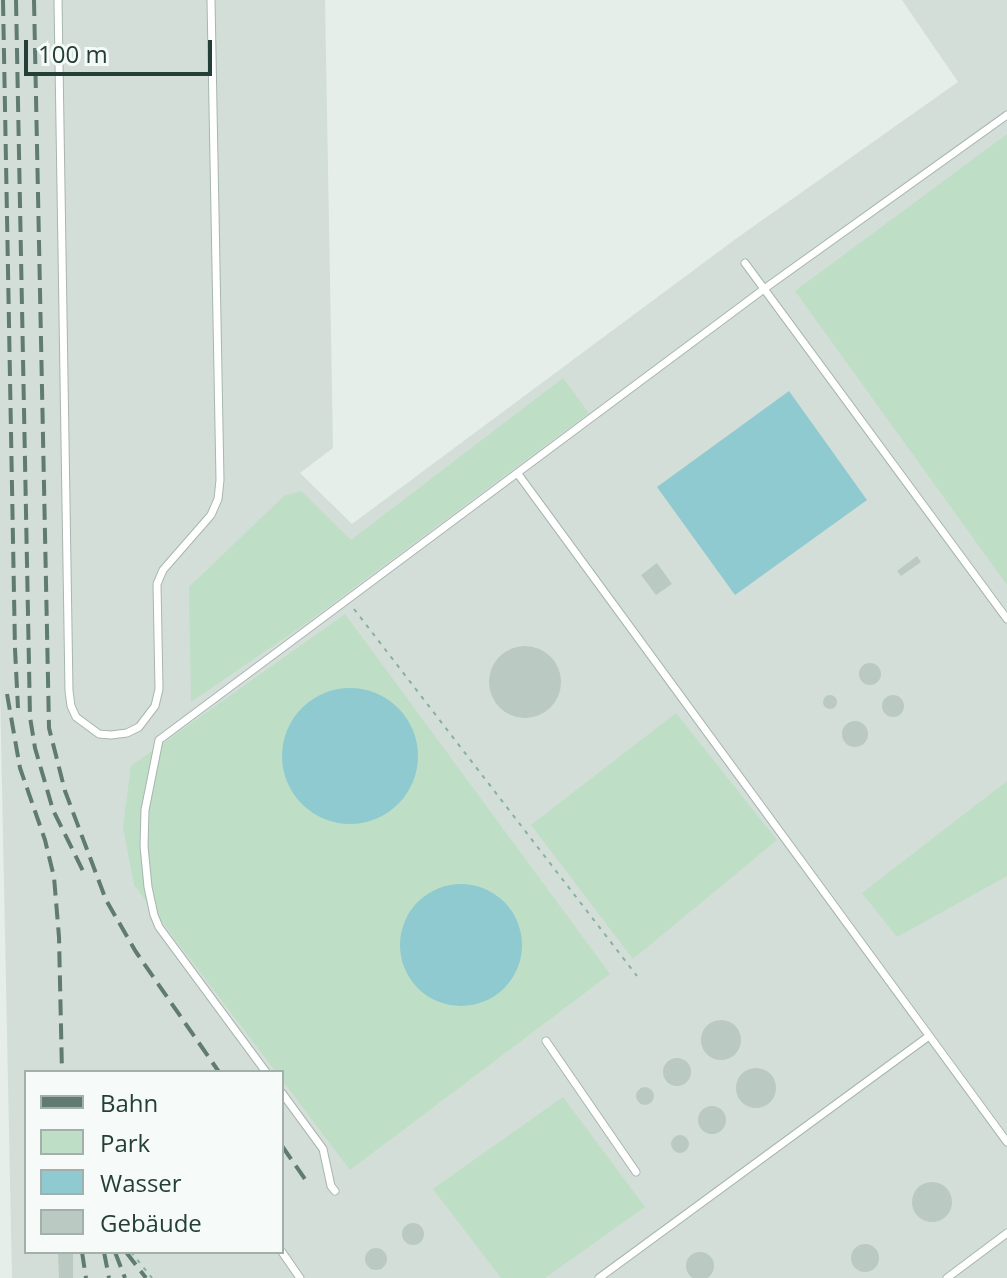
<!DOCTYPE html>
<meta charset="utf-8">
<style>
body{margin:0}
#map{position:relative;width:1007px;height:1278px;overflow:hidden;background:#e5eee9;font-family:"Open Sans",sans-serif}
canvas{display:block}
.legend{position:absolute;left:24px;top:1070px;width:260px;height:184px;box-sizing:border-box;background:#f6faf8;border:2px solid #a2afab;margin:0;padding:10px 14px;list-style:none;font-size:24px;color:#243f37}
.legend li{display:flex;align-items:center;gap:16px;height:40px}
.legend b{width:40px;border:2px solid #a2afab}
.scale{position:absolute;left:24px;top:40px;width:188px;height:36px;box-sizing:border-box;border:4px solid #243f37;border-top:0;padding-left:10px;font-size:24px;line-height:28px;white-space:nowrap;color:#243f37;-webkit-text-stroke:6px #f6faf8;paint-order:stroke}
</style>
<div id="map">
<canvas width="1007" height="1278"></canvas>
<ul class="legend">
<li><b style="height:10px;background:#5f7b72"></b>Bahn</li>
<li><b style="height:22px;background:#bfdec6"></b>Park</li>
<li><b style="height:22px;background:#8fcad1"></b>Wasser</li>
<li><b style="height:22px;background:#bac9c2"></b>Gebäude</li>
</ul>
<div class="scale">100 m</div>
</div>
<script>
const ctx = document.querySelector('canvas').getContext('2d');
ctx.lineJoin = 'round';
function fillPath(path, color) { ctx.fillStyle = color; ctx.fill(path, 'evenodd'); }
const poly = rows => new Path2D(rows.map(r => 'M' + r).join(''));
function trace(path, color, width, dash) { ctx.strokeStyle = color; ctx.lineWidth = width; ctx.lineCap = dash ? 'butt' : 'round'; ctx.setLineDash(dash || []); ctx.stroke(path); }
fillPath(poly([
 [0,0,325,0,333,448,300,473,352,524,737,238,958,82,902,0,1007,0,1007,1278,12,1278,0,687],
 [26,1072,282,1072,282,1252,26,1252]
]), '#d3ded8');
fillPath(poly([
 [1007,134,1007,585,795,291],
 [563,378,589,413,305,624,191,702,189,587,284,496,301,491,351,540],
 [345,614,610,974,350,1170,282,1080,282,1072,276,1072,134,885,123,827,131,766],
 [676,713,777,840,633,959,531,825],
 [1007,781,1007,876,897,937,862,893],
 [563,1097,645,1207,545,1278,501,1278,433,1189]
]), '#bfdec6');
fillPath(poly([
 [789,391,867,500,735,595,657,487],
 '282 756a68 68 0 1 1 136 0a68 68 0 1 1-136 0Z',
 '400 945a61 61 0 1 1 122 0a61 61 0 1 1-122 0Z'
]), '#8fcad1');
fillPath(poly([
 [917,556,921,562,901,576,897,571],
 [657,563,672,584,656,595,641,575],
 '489 682a36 36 0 1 1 72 0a36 36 0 1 1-72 0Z',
 '859 674a11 11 0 1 1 22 0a11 11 0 1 1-22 0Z',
 '882 706a11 11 0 1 1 22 0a11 11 0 1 1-22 0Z',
 '823 702a7 7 0 1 1 14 0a7 7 0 1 1-14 0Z',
 '842 734a13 13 0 1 1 26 0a13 13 0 1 1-26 0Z',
 '701 1040a20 20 0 1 1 40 0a20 20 0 1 1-40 0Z',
 '663 1072a14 14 0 1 1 28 0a14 14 0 1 1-28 0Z',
 '736 1088a20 20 0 1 1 40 0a20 20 0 1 1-40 0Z',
 '636 1096a9 9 0 1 1 18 0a9 9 0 1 1-18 0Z',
 '698 1120a14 14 0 1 1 28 0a14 14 0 1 1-28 0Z',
 '671 1144a9 9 0 1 1 18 0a9 9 0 1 1-18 0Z',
 '912 1202a20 20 0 1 1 40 0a20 20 0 1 1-40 0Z',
 '402 1234a11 11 0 1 1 22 0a11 11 0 1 1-22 0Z',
 '851 1258a14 14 0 1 1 28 0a14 14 0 1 1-28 0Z',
 '365 1259a11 11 0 1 1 22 0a11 11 0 1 1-22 0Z',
 [58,1252,73,1252,73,1278,59,1278],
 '686 1266a14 14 0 1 1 28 0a14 14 0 1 1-28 0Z'
]), '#bac9c2');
const service = poly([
 [58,0,69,691,71,706,76,717,99,734,111,735,127,733,139,727,155,706,159,689,157,584,163,570,211,515,218,499,220,480,211,0],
 [745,263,1007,619],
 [518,474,1007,1142],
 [546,1041,636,1172],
 [266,1072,159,927,154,915,148,887,144,846,145,810,159,740,764,289,1007,115],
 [282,1093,323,1149,331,1186,335,1191],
 [282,1252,300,1278],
 [599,1278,929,1036],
 [947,1278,1007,1233]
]);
trace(service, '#a7b6b0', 9);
trace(poly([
 [354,609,637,976],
 [131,1252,152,1278]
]), '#86b0a1', 2, [4, 6]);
trace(service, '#fff', 7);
trace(poly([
 [3,0,15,649,18,708],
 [16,0,30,717,35,748,53,810,86,877],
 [34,0,49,728,65,791,106,900,136,952,219,1072],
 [7,694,20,768,45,840,54,877,59,937,62,1072],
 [282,1146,307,1182],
 [82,1252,86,1278],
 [104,1252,109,1278],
 [115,1252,125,1278],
 [126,1252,146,1278]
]), '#5f7b72', 4, [16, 8]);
</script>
